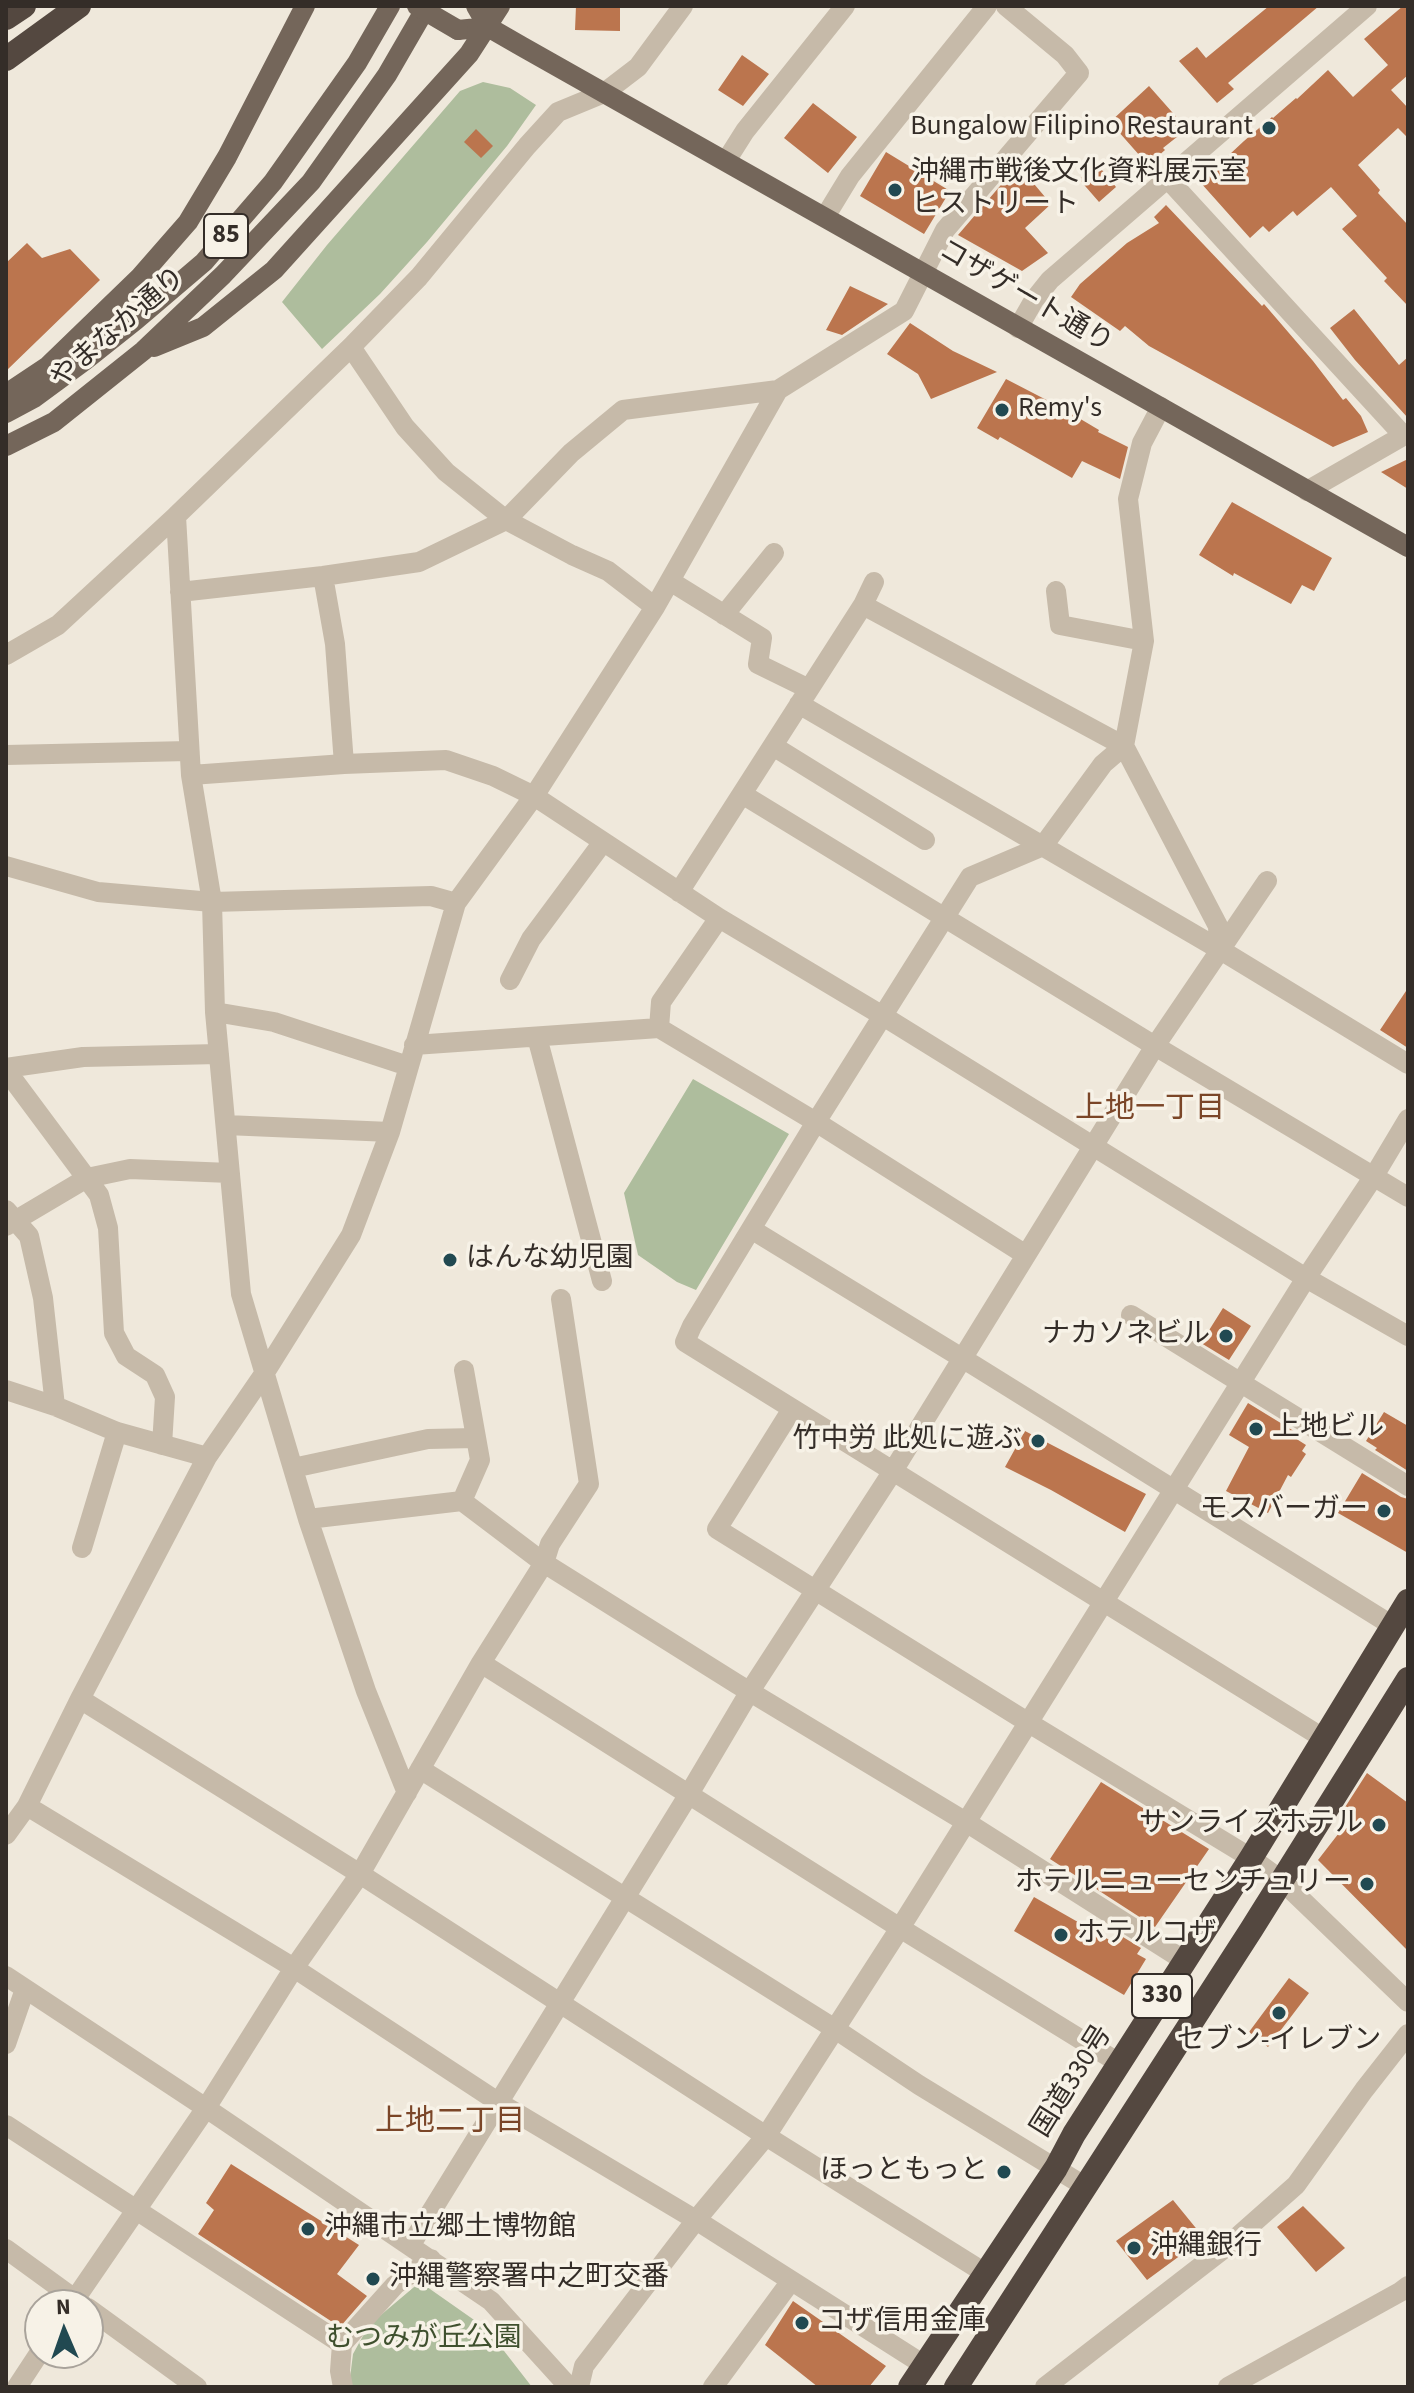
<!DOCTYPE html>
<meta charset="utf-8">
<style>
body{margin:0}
#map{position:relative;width:1414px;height:2393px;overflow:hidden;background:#efe8db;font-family:"Source Sans 3",sans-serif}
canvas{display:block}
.frame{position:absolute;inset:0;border:8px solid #342d28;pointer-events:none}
.north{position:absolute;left:24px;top:2289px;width:80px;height:80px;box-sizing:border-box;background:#f7f2e7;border:2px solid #a9a39b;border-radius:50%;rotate:358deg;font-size:22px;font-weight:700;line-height:32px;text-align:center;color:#342d28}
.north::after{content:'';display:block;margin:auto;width:28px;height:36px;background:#214951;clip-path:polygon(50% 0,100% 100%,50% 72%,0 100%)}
</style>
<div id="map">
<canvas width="1414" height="2393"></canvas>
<div class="frame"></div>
<div class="north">N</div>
</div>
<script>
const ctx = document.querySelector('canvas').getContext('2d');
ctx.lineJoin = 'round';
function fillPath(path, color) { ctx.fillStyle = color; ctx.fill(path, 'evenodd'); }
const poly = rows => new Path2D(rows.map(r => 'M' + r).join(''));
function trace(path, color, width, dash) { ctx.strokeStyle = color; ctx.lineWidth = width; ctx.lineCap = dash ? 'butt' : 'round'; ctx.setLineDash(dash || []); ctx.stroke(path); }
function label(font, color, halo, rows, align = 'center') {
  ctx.font = font + ' "Source Sans 3","Noto Sans JP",sans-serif'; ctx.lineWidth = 7; ctx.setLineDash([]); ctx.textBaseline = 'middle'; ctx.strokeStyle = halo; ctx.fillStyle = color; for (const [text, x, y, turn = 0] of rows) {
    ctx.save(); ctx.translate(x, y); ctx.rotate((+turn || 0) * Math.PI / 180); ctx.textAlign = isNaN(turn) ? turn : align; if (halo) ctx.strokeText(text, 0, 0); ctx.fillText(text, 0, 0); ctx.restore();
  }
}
fillPath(poly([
 [483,82,510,88,536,105,507,146,427,242,380,294,322,349,282,302,327,245,460,91],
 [693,1079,789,1134,696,1290,677,1282,638,1255,624,1193],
 [420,2282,487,2329,532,2387,352,2387,350,2378,353,2354,369,2325]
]), '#aebd9d');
fillPath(poly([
 [576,6,620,6,620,31,575,30],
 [1269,6,1319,6,1228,83,1234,89,1217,103,1179,61,1197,47,1206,58],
 [1403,6,1408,6,1408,75,1391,90,1408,108,1408,138,1398,128,1358,165,1380,190,1378,193,1408,225,1408,306,1384,281,1387,278,1342,229,1357,216,1331,187,1297,216,1293,211,1269,232,1263,226,1250,238,1200,182,1244,141,1272,117,1273,118,1296,98,1297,99,1328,70,1353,97,1388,65,1364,39],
 [742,55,769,74,743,106,718,90],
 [1149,86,1187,129,1163,148,1165,150,1148,165,1110,122],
 [813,103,857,137,828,173,784,138],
 [476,129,493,146,481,158,464,142],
 [886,152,950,191,924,234,860,196],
 [1097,164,1116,187,1099,202,1079,179],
 [1018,165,1051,204,1025,228,1048,253,1022,271,958,235],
 [1166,205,1262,306,1264,304,1313,361,1343,400,1346,398,1361,416,1368,432,1333,447,1149,346,1125,326,1120,331,1071,297,1080,284,1127,243,1159,223,1154,217],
 [27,243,42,258,70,249,100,280,6,371,6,263],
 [850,286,888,304,842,335,826,330],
 [1354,309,1399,365,1408,357,1408,418,1355,360,1330,328],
 [910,323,953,351,997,372,931,399,918,374,887,354],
 [1006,379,1062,408,1099,430,1098,432,1128,447,1120,479,1082,461,1072,478,1000,437,998,440,977,428],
 [1408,459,1408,489,1381,472],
 [1232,502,1332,558,1314,591,1302,585,1291,604,1234,573,1233,576,1199,555],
 [1408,988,1408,1048,1380,1030],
 [1223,1308,1251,1326,1229,1360,1201,1343],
 [1248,1403,1297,1433,1295,1438,1306,1445,1302,1451,1306,1454,1291,1477,1288,1475,1268,1513,1226,1491,1249,1447,1229,1435],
 [1384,1412,1408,1426,1408,1471,1375,1450,1377,1448,1366,1441],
 [1025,1431,1146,1494,1125,1532,1051,1490,1005,1467],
 [1362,1473,1401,1497,1408,1499,1408,1553,1338,1513],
 [1367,1773,1408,1803,1408,1951,1318,1860,1349,1820,1340,1815],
 [1101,1782,1209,1849,1155,1927,1050,1859],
 [1034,1897,1113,1942,1118,1934,1141,1948,1137,1954,1146,1959,1124,1995,1014,1931],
 [1289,1978,1309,1993,1268,2047,1249,2032],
 [231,2164,359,2245,337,2274,367,2296,340,2327,198,2234,214,2210,206,2203],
 [1173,2200,1204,2238,1147,2280,1116,2241],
 [1303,2206,1345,2248,1316,2272,1277,2227],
 [793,2301,886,2366,869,2387,818,2387,765,2345]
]), '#bb754e');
trace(poly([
 [726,161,745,131,845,6],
 [1167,178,1403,435],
 [825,217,850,176,987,6],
 [1018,328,1034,300,1050,280,1367,6],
 [351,347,405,427,446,472,506,520,572,555,608,571,655,607],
 [1161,407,1142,443,1128,499,1144,641,1124,746,1103,764,1043,846,970,877,816,1122,692,1326,685,1342,1323,1738],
 [1307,491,1408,433],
 [176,516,191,775,212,902,215,1012,241,1294,308,1519,366,1691,407,1793],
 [323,576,335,644,344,764],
 [670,581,762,638,758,664,809,689],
 [1056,591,1060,625,1144,641],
 [180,592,323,576,419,562,506,520,571,453,623,410,778,390],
 [863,605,1124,746,1218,926,1219,949],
 [724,615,774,553],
 [6,655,58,625,176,516,351,347,419,277,527,146,558,112,604,93,638,67,683,6],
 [799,704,1219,949,1408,1064],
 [773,746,925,840],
 [6,755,189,751],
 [191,775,344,764,446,760,493,776,534,796,719,918,883,1016,1306,1278,1408,1336],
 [742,794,1155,1046,1408,1197],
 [6,866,98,892,212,902,431,896,456,903],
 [679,892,863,605,874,582],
 [510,980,531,939,603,842],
 [215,1012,274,1022,408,1066],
 [659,1028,661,1002,719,918],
 [537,1037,602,1281],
 [414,1045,659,1028,816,1122,1026,1255],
 [6,1068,83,1057,219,1054],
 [6,1070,99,1195,108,1228,114,1333,126,1356,155,1375,165,1397,162,1445],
 [226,1125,390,1132],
 [6,1210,29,1236,43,1298,55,1406],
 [6,1226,87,1178,130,1169,230,1173],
 [751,1229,975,1366,1393,1626],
 [1131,1315,1408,1486],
 [6,1390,55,1406,117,1432,207,1457],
 [792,1409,717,1529,1029,1723,1251,1858,1281,1880,1408,2002],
 [293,1468,428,1439,476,1438],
 [462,1501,480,1460,464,1370],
 [308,1519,462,1501,544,1563,737,1684,966,1822,1185,1961],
 [82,1548,117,1432],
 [481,1663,900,1928,1119,2063],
 [80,1699,360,1874,766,2136,985,2273],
 [420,1769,835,2029,919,2085,1086,2187],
 [27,1806,294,1968,498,2102,696,2220,924,2365],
 [6,1835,27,1806,80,1699,207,1457,264,1374,351,1235,390,1132,456,903,534,796,655,607,778,390,904,311,945,230,1079,73,1065,55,1006,6],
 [6,1976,206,2108,491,2301,569,2387],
 [6,2044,25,1989],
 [6,2125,342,2344,340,2371,343,2387],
 [410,2246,689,1794,750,1691,893,1471,1155,1046,1267,881],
 [6,2249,83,2305],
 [71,2305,206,2108,294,1968,360,1874,481,1663,544,1563,550,1544,589,1484,561,1299],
 [88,2308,197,2387],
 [342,2344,395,2285,431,2259],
 [17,2387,40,2352],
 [579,2387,584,2366,696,2220,766,2136,900,1928,1306,1278,1374,1176,1408,1119],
 [713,2387,791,2281],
 [1045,2387,1226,2247,1296,2185,1364,2090,1408,2034],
 [1228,2387,1400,2292,1408,2286]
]), '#c6baa9', 20);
trace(poly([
 [476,6,488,27],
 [458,30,488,27,521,46,1408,547],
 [154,347,203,327,274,270,469,54,500,6],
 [6,394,48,366,139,278,188,222,227,157,305,6],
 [6,413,34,398,87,359,136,320,204,262,273,182,357,63,390,6],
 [6,446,54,422,143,351,223,275,311,182,387,75,427,6]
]), '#74665a', 20);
trace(poly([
 [6,18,24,6],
 [6,59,79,6],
 [910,2387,1056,2168,1074,2134,1251,1858,1408,1601],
 [956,2387,1251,1930,1408,1679]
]), '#544840', 24);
trace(poly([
 [417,6,458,30]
]), '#74665a', 20);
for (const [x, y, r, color] of [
 [1269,128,8,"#214951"],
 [895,190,8,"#214951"],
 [1002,410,8,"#214951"],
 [450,1260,8,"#214951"],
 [1226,1336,8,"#214951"],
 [1256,1429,8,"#214951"],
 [1038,1441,8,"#214951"],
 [1384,1511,8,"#214951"],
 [1379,1825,8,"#214951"],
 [1367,1884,8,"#214951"],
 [1061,1935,8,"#214951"],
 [1279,2013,8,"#214951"],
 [1004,2172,8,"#214951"],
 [308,2229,8,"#214951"],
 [1134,2248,8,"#214951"],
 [373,2279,8,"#214951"],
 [802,2323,8,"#214951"]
]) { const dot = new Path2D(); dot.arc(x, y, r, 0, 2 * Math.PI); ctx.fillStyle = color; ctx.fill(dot); trace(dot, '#f7f2e7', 3); }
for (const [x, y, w] of [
 [226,236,44],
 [1162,1996,60]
]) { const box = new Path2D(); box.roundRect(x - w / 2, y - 22, w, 44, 6); ctx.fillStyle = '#f7f2e7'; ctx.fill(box); trace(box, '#342d28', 2); }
label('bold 26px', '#342d28', null, [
 ["85",226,236],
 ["330",1162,1996]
]);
label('28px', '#342d28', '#f7f2e7', [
 ["Bungalow Filipino Restaurant",1253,128,"right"],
 ["沖縄市戦後文化資料展示室",911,174],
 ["ヒストリート",911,206],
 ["Remy's",1018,410],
 ["はんな幼児園",466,1260],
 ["ナカソネビル",1210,1336,"right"],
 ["上地ビル",1272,1429],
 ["竹中労 此処に遊ぶ",1022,1441,"right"],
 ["モスバーガー",1368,1511,"right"],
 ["サンライズホテル",1363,1825,"right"],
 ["ホテルニューセンチュリー",1351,1884,"right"],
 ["ホテルコザ",1077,1935],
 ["セブン-イレブン",1279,2042,"center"],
 ["ほっともっと",988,2172,"right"],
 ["沖縄市立郷土博物館",324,2229],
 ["沖縄銀行",1150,2248],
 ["沖縄警察署中之町交番",389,2279],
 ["コザ信用金庫",818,2323]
], 'left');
label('28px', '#342d28', '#f7f2e7', [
 ["コザゲート通り",1025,298,30],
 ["やまなか通り",119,329,-41],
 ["国道330号",1073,2082,-58]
]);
label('28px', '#3f502e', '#f7f2e7', [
 ["むつみが丘公園",424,2340]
]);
label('30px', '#7b4628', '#f7f2e7', [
 ["上地一丁目",1150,1110],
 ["上地二丁目",450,2123]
]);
</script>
